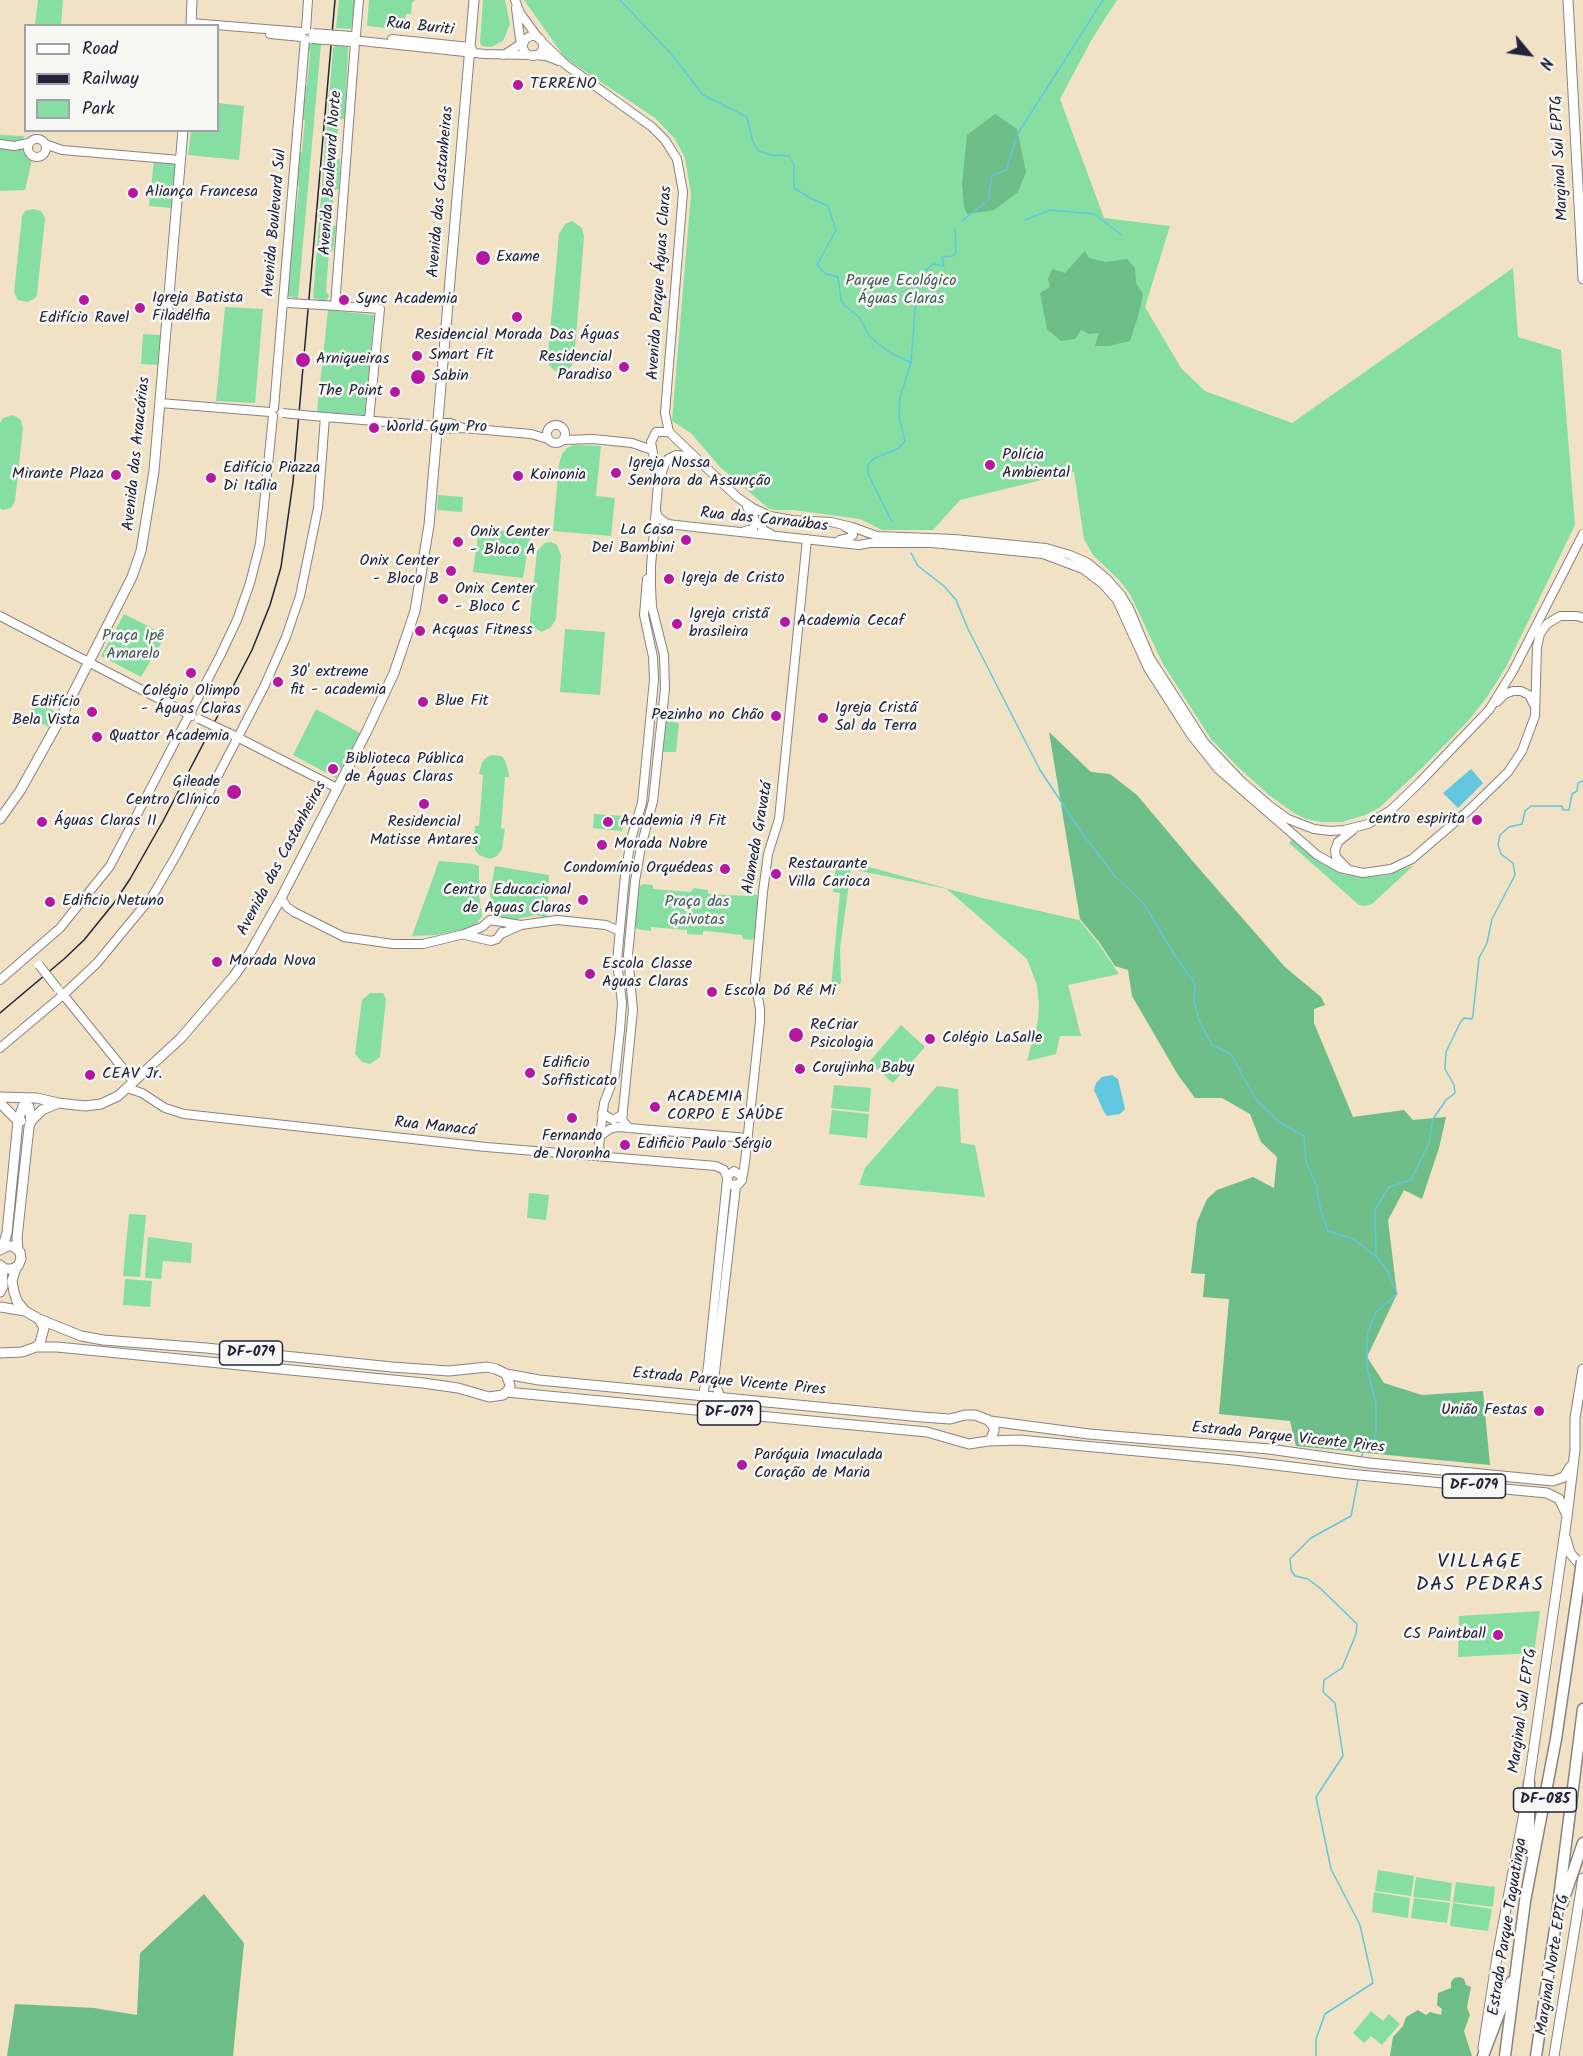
<!DOCTYPE html>
<meta charset="utf-8">
<style>
body{margin:0}
#map{position:relative;width:1583px;height:2056px;overflow:hidden;background:#f1e2c6;font-family:Kalam,sans-serif}
canvas{display:block}
.legend{position:absolute;left:24px;top:24px;width:195px;height:108px;box-sizing:border-box;background:#f6f6f2;border:2px solid #a1a1a9;margin:0;padding:8px 10px;list-style:none;font-size:18px;color:#22223b}
.legend li{display:flex;align-items:center;gap:12px;height:30px}
.legend b{width:30px;border:2px solid #a1a1a9}
.north{position:absolute;left:1499px;top:24px;width:60px;height:60px;-webkit-text-stroke:4px #f6f6f2;paint-order:stroke;rotate:119deg;font-size:16px;font-weight:700;line-height:24px;text-align:center;color:#22223b}
.north::after{content:'';display:block;margin:auto;width:21px;height:27px;background:#22223b;clip-path:polygon(50% 0,100% 100%,50% 72%,0 100%)}
</style>
<div id="map">
<canvas width="1583" height="2056"></canvas>
<ul class="legend">
<li><b style="height:8px;background:#fff"></b>Road</li>
<li><b style="height:8px;background:#22223b"></b>Railway</li>
<li><b style="height:16px;background:#86dea2"></b>Park</li>
</ul>
<div class="north">N</div>
</div>
<script>
const ctx = document.querySelector('canvas').getContext('2d');
ctx.lineJoin = 'round';
function fillPath(path, color) { ctx.fillStyle = color; ctx.fill(path, 'evenodd'); }
const poly = rows => new Path2D(rows.map(r => 'M' + r).join(''));
function trace(path, color, width, dash) { ctx.strokeStyle = color; ctx.lineWidth = width; ctx.lineCap = dash ? 'butt' : 'round'; ctx.setLineDash(dash || []); ctx.stroke(path); }
function label(font, color, halo, rows, align = 'center') {
  ctx.font = font + ' Kalam,sans-serif'; ctx.lineWidth = 5; ctx.setLineDash([]); ctx.textBaseline = 'middle'; ctx.strokeStyle = halo; ctx.fillStyle = color; for (const [text, x, y, turn = 0] of rows) {
    ctx.save(); ctx.translate(x, y); ctx.rotate((+turn || 0) * Math.PI / 180); ctx.textAlign = isNaN(turn) ? turn : align; if (halo) ctx.strokeText(text, 0, 0); ctx.fillText(text, 0, 0); ctx.restore();
  }
}
fillPath(poly([
 [38,0,63,0,61,25,35,25],
 [339,0,355,0,351,29,336,28],
 [369,0,415,0,412,3,411,14,406,14,404,30,367,26],
 [483,0,505,0,510,24,503,41,491,47,482,46,480,43],
 [524,0,1117,0,1092,39,1060,99,1104,218,1170,226,1145,307,1181,368,1205,391,1292,423,1513,268,1518,337,1561,350,1575,525,1506,667,1487,697,1467,722,1423,767,1379,808,1365,815,1342,822,1322,822,1306,819,1294,813,1269,795,1239,768,1211,739,1163,664,1130,594,1119,580,1093,555,1084,539,1074,472,960,500,933,530,882,530,860,519,793,510,774,510,768,508,720,467,691,433,672,421,691,194,685,158,675,139,655,118,565,58],
 [311,41,321,44,298,299,285,295,287,268,291,267,292,220,295,220,299,186,296,185,298,153,302,152,305,120,301,120,303,87,307,86,310,51,306,51,308,42],
 [336,45,348,46,345,119,339,119,335,159,340,159,339,189,334,190,331,226,336,226,333,251,329,252,326,291,329,296,326,301,313,298,333,48],
 [218,103,244,106,239,160,188,155,191,131,218,130],
 [0,135,23,136,32,160,25,190,0,191],
 [154,160,176,163,171,208,149,206],
 [33,209,41,211,45,218,37,295,34,299,27,302,18,300,14,292,22,216,25,211],
 [572,221,582,228,584,237,574,362,568,370,561,373,554,370,549,365,548,353,559,234,565,224],
 [225,307,263,309,255,403,216,401],
 [328,310,374,315,365,415,317,412],
 [143,334,161,335,159,365,141,364],
 [13,415,21,420,23,428,15,501,11,508,2,510,0,508,0,423,3,418],
 [573,445,601,446,596,496,615,498,611,536,553,531,559,464,562,454,567,448],
 [438,495,463,497,462,512,437,510],
 [479,529,531,532,523,578,473,572],
 [551,542,557,545,561,555,556,619,551,627,542,632,533,627,530,624,530,618,537,551,545,543],
 [124,614,166,635,141,677,101,656],
 [565,629,605,632,600,695,560,692],
 [35,701,56,712,49,727,28,717],
 [316,709,360,733,336,778,293,755],
 [666,721,679,723,676,752,663,752],
 [493,755,501,756,505,760,509,774,509,777,505,777,501,828,505,829,502,849,497,856,490,859,479,855,475,850,474,839,475,826,479,826,483,775,479,774,482,762,487,757],
 [594,814,624,816,622,831,593,828],
 [1293,839,1321,863,1340,873,1352,876,1366,877,1388,875,1414,865,1372,904,1365,906,1359,905,1289,843],
 [844,860,978,897,1079,920,1098,943,1119,974,1068,985,1081,1036,1060,1036,1056,1054,1027,1061,1038,1021,1039,1003,1037,985,1027,959,947,889,851,869,840,949,841,981,840,984,831,987,840,893,833,892,836,866,843,867],
 [439,861,474,864,479,866,479,895,482,916,474,927,436,935,412,936],
 [495,866,549,875,547,918,536,915,508,921,498,918,493,912,490,894],
 [643,884,653,885,653,889,690,892,694,888,708,890,708,894,747,896,748,893,757,895,759,897,755,937,751,940,743,939,742,935,708,931,703,931,703,935,687,934,687,930,651,927,651,931,637,929,635,926,638,887],
 [370,993,383,993,386,999,380,1057,370,1064,362,1062,355,1054,362,1000],
 [901,1025,925,1047,893,1083,869,1062],
 [834,1085,871,1088,869,1112,831,1108],
 [937,1086,958,1089,961,1143,975,1145,985,1197,859,1185,865,1168],
 [832,1110,869,1114,867,1138,829,1134],
 [529,1193,549,1195,546,1220,527,1218],
 [129,1214,146,1215,140,1277,123,1276],
 [148,1237,192,1243,191,1263,163,1261,161,1279,145,1278],
 [125,1279,152,1281,150,1307,123,1305],
 [1540,1611,1534,1653,1458,1657,1459,1616],
 [1378,1870,1414,1876,1411,1896,1375,1891],
 [1416,1877,1452,1883,1450,1901,1413,1897],
 [1456,1882,1495,1887,1493,1907,1453,1902],
 [1374,1892,1410,1898,1408,1918,1372,1912],
 [1414,1898,1450,1903,1447,1923,1411,1918],
 [1453,1903,1492,1909,1488,1931,1450,1926],
 [1371,2011,1383,2021,1389,2014,1400,2024,1382,2045,1371,2036,1364,2043,1353,2033]
]), '#86dea2');
fillPath(poly([
 [995,114,1017,129,1026,172,1018,192,994,210,967,214,964,207,962,184,967,135],
 [1085,251,1089,258,1106,262,1127,259,1135,268,1136,283,1143,294,1139,313,1130,341,1108,346,1095,346,1099,333,1089,334,1081,330,1075,339,1061,341,1047,329,1040,293,1050,287,1048,279,1052,269,1065,273],
 [1049,732,1091,772,1110,774,1137,795,1196,865,1285,967,1321,997,1325,1005,1314,1009,1314,1023,1353,1117,1404,1110,1413,1120,1446,1117,1439,1148,1422,1199,1404,1190,1388,1220,1397,1294,1367,1357,1384,1383,1422,1395,1483,1391,1490,1465,1296,1446,1290,1421,1219,1414,1229,1299,1203,1297,1205,1274,1191,1273,1197,1222,1207,1199,1217,1190,1253,1177,1274,1188,1277,1157,1261,1142,1250,1114,1222,1098,1195,1098,1178,1075,1132,996,1128,970,1115,966,1099,942,1080,919],
 [204,1894,244,1943,233,2056,7,2056,15,2004,94,2008,137,2015,140,1953],
 [1460,1977,1464,1979,1466,1985,1471,1987,1467,2007,1470,2015,1464,2031,1472,2056,1390,2056,1393,2037,1403,2026,1406,2017,1418,2010,1426,2015,1430,2012,1441,2015,1442,2009,1437,2005,1438,1993,1451,1988,1451,1982,1454,1978]
]), '#6cbd88');
fillPath(poly([
 [1471,769,1483,783,1458,808,1443,793],
 [1112,1075,1118,1079,1125,1109,1120,1114,1107,1116,1104,1112,1094,1090,1096,1083,1102,1077]
]), '#62c6df');
trace(poly([
 [620,0,673,56,703,95,747,117,753,142,758,151,772,155,789,156,794,165,794,188,810,198,828,206,836,230,817,265,826,274,838,277,841,300,844,305,859,317,870,337,889,352,911,363,900,397,899,417,905,441,899,448,873,459,868,465,868,474,892,522],
 [1025,220,1050,210,1094,214,1122,235],
 [962,221,988,200,992,176,1006,170,1017,135,1103,0],
 [911,362,917,285,921,275,933,264,944,266,942,257,953,256,956,252,955,230],
 [911,553,918,566,944,586,956,600,968,629,1040,770,1084,836,1114,875,1145,905,1172,951,1195,984,1194,1000,1198,1018,1212,1045,1231,1054,1256,1100,1279,1122,1304,1136,1306,1162,1316,1184,1320,1207,1328,1231,1353,1239,1376,1256],
 [1362,1457,1363,1450,1374,1439,1376,1433,1376,1403,1367,1368,1367,1335,1376,1312,1397,1294,1387,1270,1376,1256,1375,1210,1389,1187,1411,1180,1429,1143,1433,1119,1446,1100,1455,1093,1454,1085,1445,1069,1446,1052,1460,1023,1464,1018,1472,1019,1473,1015,1479,958,1487,943,1492,919,1515,875,1513,863,1501,854,1498,845,1500,835,1509,827,1522,824,1525,811,1531,806,1562,806,1563,810,1569,810,1572,794,1577,791,1578,783,1583,781],
 [1316,2056,1316,2039,1325,2014,1373,1983,1360,1925,1331,1869,1316,1797,1343,1756,1335,1703,1323,1692,1324,1680,1342,1668,1356,1634,1357,1624,1321,1589,1308,1579,1295,1576,1291,1570,1290,1559,1311,1538,1351,1516,1358,1480]
]), '#62c6df', 1.5);
const minor = poly([
 [515,0,520,13,539,39],
 [516,8,520,39,523,44],
 [191,23,302,32],
 [306,30,308,0],
 [270,34,301,37],
 [356,35,359,0],
 '523 46a10 10 0 1 1 20 0a10 10 0 1 1-20 0Z',
 [392,39,470,47,472,49],
 [361,41,484,54,530,55],
 [542,42,566,65,652,127,665,140,677,159,683,192,665,413,669,432,737,497,753,508,770,516,792,520,831,522,852,527,877,536,954,539,1046,548,1070,555,1088,563,1106,578,1121,595,1129,608,1150,658,1204,742,1240,780,1270,806,1288,819,1314,829,1330,831,1344,830,1368,824,1391,810,1420,782,1489,710,1513,671,1583,534],
 [504,55,519,45,523,45],
 [535,55,546,56,559,61],
 '28 148a9 9 0 1 1 18 0a9 9 0 1 1-18 0Z',
 [0,144,14,146,29,143],
 [45,144,62,150,180,160],
 [322,305,380,309,369,420],
 [335,306,355,43],
 [160,403,270,412],
 [274,408,305,39],
 [313,416,437,426,443,429,463,428],
 '547 434a9 9 0 1 1 18 0a9 9 0 1 1-18 0Z',
 [437,426,443,423,450,423,463,428,531,434,548,439],
 [563,440,593,439,632,443,652,450],
 [658,481,651,442,656,432,669,432],
 [656,511,658,517,667,524,859,545,870,543,932,543,1043,554,1083,569,1103,584,1117,600,1148,668,1191,735,1218,769,1317,855,1340,868,1363,873,1391,869,1412,859,1469,810,1508,772,1522,751,1535,716,1537,647,1540,634,1547,624,1560,616,1577,616,1583,618],
 [745,531,753,529,755,522,754,517,747,507],
 [771,534,763,530,761,525,765,520,773,520],
 [840,540,849,538,853,535,851,530,845,527],
 [0,616,192,716],
 [1497,702,1505,694,1513,691,1521,691,1529,695,1534,705],
 [229,733,337,788],
 [1348,869,1336,857,1335,850,1338,842,1353,830],
 [281,898,287,907,294,912,344,937,393,944,423,944,464,934,482,927,490,920,521,925],
 [501,934,521,925,557,920,606,925,620,931],
 [465,935,491,941,497,939,502,932],
 [0,980,60,928,110,866,220,656,237,620,250,583,260,544,273,416],
 [61,992,134,1082],
 [0,1048,63,995,97,963,153,895,177,854,264,687,286,637,300,596,318,508,325,417],
 [127,1088,142,1093,165,1108,184,1114,486,1147,716,1166,724,1170,730,1185,739,1184,742,1180,745,1162,760,1021,760,1009,755,981,763,892,768,854,779,819,807,539],
 [602,1113,613,1120,623,1114],
 [629,1128,622,1120,633,1010,628,955,635,881,641,847,653,801,665,689,664,655,652,607,651,587,651,566,658,485,664,466,668,459,676,455,694,457],
 [600,1136,610,1129,617,1127,748,1138],
 [605,1157,600,1151,599,1146,604,1103,615,1075,620,1030,622,1003,617,961,625,876,631,839,642,803,654,680,653,657,644,615,647,579],
 [727,1176,734,1171,741,1176],
 [703,1396,708,1366,727,1180],
 [721,1398,714,1381,736,1186]
]);
const major = poly([
 [1568,0,1583,279],
 [191,26,192,0],
 [0,819,20,791,59,721,132,577,141,551,154,471,183,130],
 [0,1097,37,1098,58,1103,85,1106,101,1104,118,1096,181,1038,234,976,250,953,281,898,367,731,394,673,415,611,429,525,474,0],
 [0,1103,18,1121,21,1121],
 [2,1249,7,1233,18,1121,23,1106,29,1107,31,1121],
 [18,1249,17,1238,29,1127,31,1121,42,1110,56,1104],
 [0,1250,7,1246,13,1246,20,1252,21,1259,18,1266,12,1269,5,1269,0,1265],
 [16,1268,12,1281,14,1292,17,1301,25,1311],
 [0,1292,3,1286,2,1267],
 [0,1307,25,1311,39,1319,44,1328,40,1343,36,1347,22,1352,0,1353],
 [36,1347,57,1347,423,1383,458,1388,489,1397,503,1395,509,1389,510,1385,506,1374,496,1369,487,1367,449,1371,392,1367,206,1348,103,1340,81,1336,39,1319],
 [506,1374,539,1380,922,1417,950,1419,965,1415,975,1415,988,1420,994,1427,994,1431,991,1439,988,1441,969,1444,927,1432,506,1392],
 [990,1421,1089,1434,1269,1449,1369,1463,1553,1481,1564,1477,1571,1466],
 [988,1441,1019,1440,1234,1460,1349,1474,1547,1493,1559,1499,1566,1513],
 [1566,1539,1570,1553,1583,1568],
 [1528,1788,1567,1517,1575,1450,1575,1418,1583,1369],
 [1483,2048,1497,1957,1526,1802],
 [1554,2056,1583,1878]
]);
const highway = poly([
 [1529,1852,1529,1783],
 [1562,1904,1583,1843],
 [1483,2056,1511,1982],
 [1505,2056,1525,1901,1556,1739,1579,1583],
 [1536,2056,1556,1922,1583,1709]
]);
trace(minor, '#8a8280', 10);
trace(major, '#8a8280', 11);
trace(highway, '#8a8280', 13);
trace(minor, '#fff', 8);
trace(major, '#fff', 9);
trace(highway, '#fff', 10);
trace(poly([
 [0,1013,64,959,84,940,114,903,130,879,163,821,252,650,270,605,281,567,293,482,335,0]
]), '#22223b', 1.5);
const minorBridge = poly([
 [313,33,351,36],
 [312,39,350,42],
 [288,303,322,305],
 [283,413,313,416],
 [199,719,229,733],
 [39,965,58,989]
]);
const highwayBridge = poly([
 [1579,1583,1582,1561]
]);
trace(minorBridge, '#8a8280', 10, []);
trace(highwayBridge, '#8a8280', 13, []);
trace(minorBridge, '#fff', 8);
trace(highwayBridge, '#fff', 10);
for (const [x, y, r, color] of [
 [518,85,6,"#b5179e"],
 [133,193,6,"#b5179e"],
 [483,258,8,"#b5179e"],
 [84,300,6,"#b5179e"],
 [344,300,6,"#b5179e"],
 [140,308,6,"#b5179e"],
 [517,317,6,"#b5179e"],
 [417,356,6,"#b5179e"],
 [303,360,8,"#b5179e"],
 [624,367,6,"#b5179e"],
 [418,377,8,"#b5179e"],
 [395,392,6,"#b5179e"],
 [374,428,6,"#b5179e"],
 [990,465,6,"#b5179e"],
 [616,473,6,"#b5179e"],
 [116,475,6,"#b5179e"],
 [518,476,6,"#b5179e"],
 [211,478,6,"#b5179e"],
 [686,540,6,"#b5179e"],
 [458,542,6,"#b5179e"],
 [451,571,6,"#b5179e"],
 [669,579,6,"#b5179e"],
 [443,599,6,"#b5179e"],
 [785,622,6,"#b5179e"],
 [677,624,6,"#b5179e"],
 [420,631,6,"#b5179e"],
 [191,673,6,"#b5179e"],
 [278,682,6,"#b5179e"],
 [423,702,6,"#b5179e"],
 [92,712,6,"#b5179e"],
 [776,716,6,"#b5179e"],
 [823,718,6,"#b5179e"],
 [97,737,6,"#b5179e"],
 [333,769,6,"#b5179e"],
 [234,792,8,"#b5179e"],
 [424,804,6,"#b5179e"],
 [1477,820,6,"#b5179e"],
 [42,822,6,"#b5179e"],
 [608,822,6,"#b5179e"],
 [602,845,6,"#b5179e"],
 [725,869,6,"#b5179e"],
 [776,874,6,"#b5179e"],
 [583,900,6,"#b5179e"],
 [50,902,6,"#b5179e"],
 [217,962,6,"#b5179e"],
 [590,974,6,"#b5179e"],
 [712,992,6,"#b5179e"],
 [796,1035,8,"#b5179e"],
 [930,1039,6,"#b5179e"],
 [800,1069,6,"#b5179e"],
 [530,1073,6,"#b5179e"],
 [90,1075,6,"#b5179e"],
 [655,1107,6,"#b5179e"],
 [572,1118,6,"#b5179e"],
 [625,1145,6,"#b5179e"],
 [1539,1411,6,"#b5179e"],
 [742,1465,6,"#b5179e"],
 [1498,1635,6,"#b5179e"]
]) { const dot = new Path2D(); dot.arc(x, y, r, 0, 2 * Math.PI); ctx.fillStyle = color; ctx.fill(dot); trace(dot, '#f6f6f2', 2); }
for (const [x, y, w] of [
 [251,1353,63],
 [729,1413,63],
 [1474,1486,63],
 [1545,1800,63]
]) { const box = new Path2D(); box.roundRect(x - w / 2, y - 12, w, 24, 4.5); ctx.fillStyle = '#f6f6f2'; ctx.fill(box); trace(box, '#22223b', 1.5); }
label('bold 15px', '#22223b', null, [
 ["DF-079",251,1353],
 ["DF-079",729,1413],
 ["DF-079",1474,1486],
 ["DF-085",1545,1800]
]);
label('16px', '#22223b', '#f6f6f2', [
 ["Rua Buriti",420,28,6],
 ["Marginal Sul EPTG",1561,158,-93],
 ["Avenida Boulevard Norte",332,173,-86],
 ["Avenida das Castanheiras",442,192,-85],
 ["Avenida Boulevard Sul",276,223,-85],
 ["Avenida Parque Águas Claras",661,283,-86],
 ["Avenida das Araucárias",138,454,-84],
 ["Rua das Carnaúbas",764,521,6],
 ["Alameda Gravatá",759,838,-80],
 ["Avenida das Castanheiras",283,859,-62],
 ["Rua Manacá",435,1128,6],
 ["Estrada Parque Vicente Pires",729,1383,5],
 ["Estrada Parque Vicente Pires",1288,1439,6],
 ["Marginal Sul EPTG",1524,1711,-82],
 ["Estrada Parque Taguatinga",1509,1927,-81],
 ["Marginal Norte EPTG",1554,1965,-81]
]);
label('16px', '#22223b', '#f6f6f2', [
 ["TERRENO",530,85],
 ["Aliança Francesa",145,193],
 ["Exame",496,258],
 ["Igreja Batista",152,299],
 ["Filadélfia",152,317],
 ["Sync Academia",356,300],
 ["Edifício Ravel",84,319,"center"],
 ["Residencial Morada Das Águas",517,336,"center"],
 ["Smart Fit",429,356],
 ["Residencial",612,358,"right"],
 ["Paradiso",612,376,"right"],
 ["Arniqueiras",316,360],
 ["Sabin",432,377],
 ["The Point",383,392,"right"],
 ["World Gym Pro",386,428],
 ["Polícia",1002,456],
 ["Ambiental",1002,474],
 ["Igreja Nossa",628,464],
 ["Senhora da Assunção",628,482],
 ["Edifício Piazza",223,469],
 ["Di Itália",223,487],
 ["Mirante Plaza",104,475,"right"],
 ["Koinonia",530,476],
 ["La Casa",674,531,"right"],
 ["Dei Bambini",674,549,"right"],
 ["Onix Center",470,533],
 ["- Bloco A",470,551],
 ["Onix Center",439,562,"right"],
 ["- Bloco B",439,580,"right"],
 ["Igreja de Cristo",681,579],
 ["Onix Center",455,590],
 ["- Bloco C",455,608],
 ["Igreja cristã",689,615],
 ["brasileira",689,633],
 ["Academia Cecaf",797,622],
 ["Acquas Fitness",432,631],
 ["30' extreme",290,673],
 ["fit - academia",290,691],
 ["Colégio Olimpo",191,692,"center"],
 ["- Águas Claras",191,710,"center"],
 ["Blue Fit",435,702],
 ["Edifício",80,703,"right"],
 ["Bela Vista",80,721,"right"],
 ["Igreja Cristã",835,709],
 ["Sal da Terra",835,727],
 ["Pezinho no Chão",764,716,"right"],
 ["Quattor Academia",109,737],
 ["Biblioteca Pública",345,760],
 ["de Águas Claras",345,778],
 ["Gileade",220,783,"right"],
 ["Centro Clínico",220,801,"right"],
 ["centro espirita",1465,820,"right"],
 ["Águas Claras II",54,822],
 ["Academia i9 Fit",620,822],
 ["Residencial",424,823,"center"],
 ["Matisse Antares",424,841,"center"],
 ["Morada Nobre",614,845],
 ["Restaurante",788,865],
 ["Villa Carioca",788,883],
 ["Condomínio Orquédeas",713,869,"right"],
 ["Centro Educacional",571,891,"right"],
 ["de Aguas Claras",571,909,"right"],
 ["Edificio Netuno",62,902],
 ["Morada Nova",229,962],
 ["Escola Classe",602,965],
 ["Aguas Claras",602,983],
 ["Escola Dó Ré Mi",724,992],
 ["ReCriar",810,1026],
 ["Psicologia",810,1044],
 ["Colégio LaSalle",942,1039],
 ["Edificio",542,1064],
 ["Soffisticato",542,1082],
 ["Corujinha Baby",812,1069],
 ["CEAV Jr.",102,1075],
 ["ACADEMIA",667,1098],
 ["CORPO E SAÚDE",667,1116],
 ["Fernando",572,1137,"center"],
 ["de Noronha",572,1155,"center"],
 ["Edificio Paulo Sérgio",637,1145],
 ["União Festas",1527,1411,"right"],
 ["Paróquia Imaculada",754,1456],
 ["Coração de Maria",754,1474],
 ["CS Paintball",1486,1635,"right"]
], 'left');
label('16px', '#405a5a', '#f6f6f2', [
 ["Parque Ecológico",901,282],
 ["Águas Claras",901,300],
 ["Praça Ipê",133,637],
 ["Amarelo",133,655],
 ["Praça das",697,903],
 ["Gaivotas",697,921]
]);
ctx.letterSpacing = '1.5px';
label('20px', '#22223b', '#f6f6f2', [
 ["VILLAGE",1480,1564],
 ["DAS PEDRAS",1480,1587]
]);
ctx.letterSpacing = '0px';
</script>
